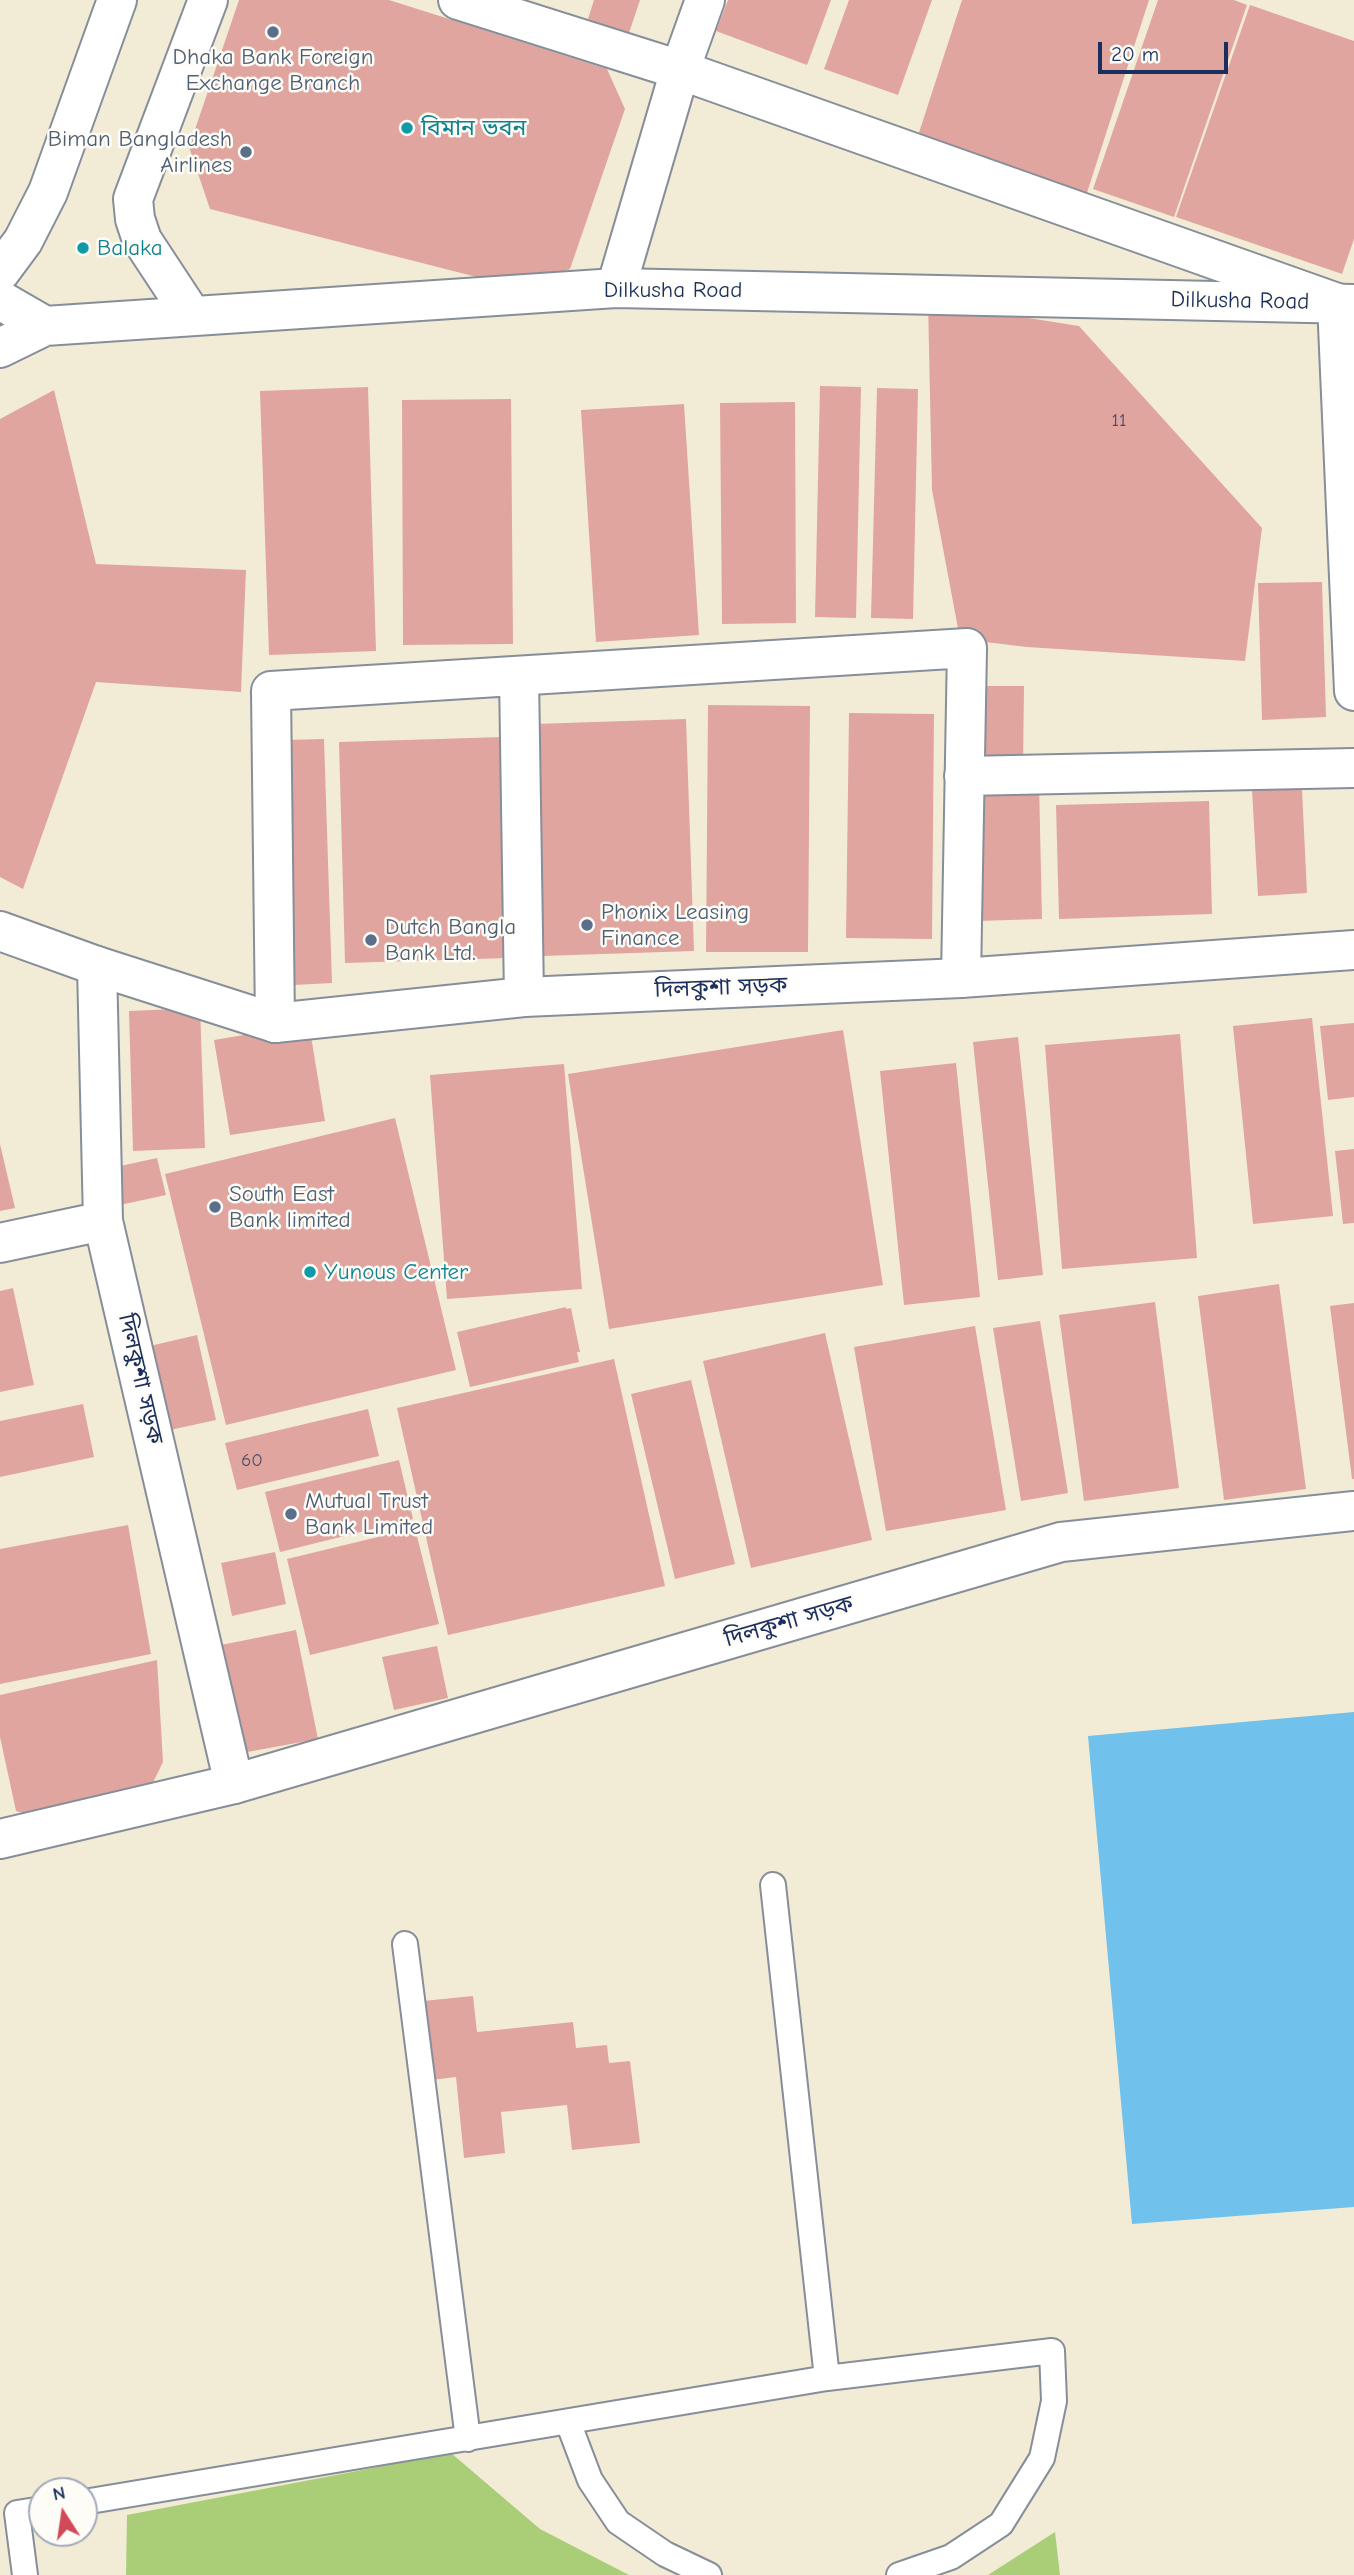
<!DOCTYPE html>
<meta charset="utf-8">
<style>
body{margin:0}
#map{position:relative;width:1354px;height:2575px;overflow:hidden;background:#f2ecd6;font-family:"Comic Neue",sans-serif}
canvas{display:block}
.north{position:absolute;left:28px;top:2477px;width:70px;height:70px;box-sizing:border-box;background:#fdfcf7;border:2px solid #a3aaba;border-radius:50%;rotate:348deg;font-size:19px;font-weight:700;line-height:28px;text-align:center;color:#1b2f5e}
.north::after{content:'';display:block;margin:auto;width:24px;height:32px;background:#d1495b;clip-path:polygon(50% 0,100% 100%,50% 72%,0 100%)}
.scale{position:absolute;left:1098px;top:42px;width:130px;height:32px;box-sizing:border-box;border:4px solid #1b2f5e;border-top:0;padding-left:9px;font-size:21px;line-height:24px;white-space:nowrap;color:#1b2f5e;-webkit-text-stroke:5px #fdfcf7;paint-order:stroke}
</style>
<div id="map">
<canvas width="1354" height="2575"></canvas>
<div class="north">N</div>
<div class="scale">20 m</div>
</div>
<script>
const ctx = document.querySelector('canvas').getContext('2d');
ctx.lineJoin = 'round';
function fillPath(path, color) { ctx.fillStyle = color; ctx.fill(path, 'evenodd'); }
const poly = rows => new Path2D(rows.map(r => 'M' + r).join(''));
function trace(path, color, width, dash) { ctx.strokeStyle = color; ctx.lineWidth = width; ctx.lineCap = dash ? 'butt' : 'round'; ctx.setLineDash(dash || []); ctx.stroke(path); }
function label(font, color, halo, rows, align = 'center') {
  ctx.font = font + ' "Comic Neue","Noto Sans Bengali",sans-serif'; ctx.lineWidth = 5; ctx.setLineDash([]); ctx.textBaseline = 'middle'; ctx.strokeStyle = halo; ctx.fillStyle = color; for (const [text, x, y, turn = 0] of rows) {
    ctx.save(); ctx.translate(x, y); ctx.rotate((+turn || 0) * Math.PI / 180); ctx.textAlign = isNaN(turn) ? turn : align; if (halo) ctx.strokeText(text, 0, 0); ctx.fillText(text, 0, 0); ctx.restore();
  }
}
fillPath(poly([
 [451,2453,540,2529,629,2575,126,2575,127,2515],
 [1055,2532,1060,2575,988,2575]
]), '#aace77');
fillPath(poly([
 [1354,1712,1354,2207,1132,2224,1088,1736]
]), '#70c1eb');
fillPath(poly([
 [239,0,389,0,607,69,625,109,570,269,516,287,210,209,189,147],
 [594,0,640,0,629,33,588,19],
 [728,0,831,0,807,65,716,31],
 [849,0,932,0,898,95,824,69],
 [962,0,1149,0,1084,202,914,148],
 [1158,0,1234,0,1247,5,1174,217,1093,189],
 [1250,5,1354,41,1354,239,1342,274,1176,217],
 [928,302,1079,326,1262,528,1245,661,1027,647,960,639,932,490],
 [820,386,861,387,856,618,815,617],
 [368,387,376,651,269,655,260,391],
 [877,388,918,389,913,619,871,618],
 [54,390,96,564,246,570,241,692,96,682,23,889,0,877,0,419],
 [511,399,513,644,403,645,402,400],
 [795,402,796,623,722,624,720,403],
 [684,404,699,635,596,642,581,410],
 [1322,582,1326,717,1262,720,1258,583],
 [976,686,1024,686,1023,767,975,767],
 [708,705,810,706,808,952,706,952],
 [849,713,934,714,932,939,846,938],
 [686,719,694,951,542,956,534,724],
 [503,737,509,958,345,963,339,742],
 [324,739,332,983,294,985,285,740],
 [1301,769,1307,893,1258,896,1251,772],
 [1039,782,1042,919,977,921,974,784],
 [1209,801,1212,914,1059,919,1056,805],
 [200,1008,205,1148,133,1151,129,1011],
 [1312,1018,1333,1216,1253,1224,1233,1026],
 [1354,1023,1354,1097,1328,1100,1320,1026],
 [309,1024,325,1121,230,1135,214,1040],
 [843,1030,883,1285,609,1329,568,1074],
 [1180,1034,1197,1258,1062,1269,1045,1045],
 [1018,1037,1043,1275,998,1280,973,1042],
 [956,1063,980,1297,904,1305,880,1071],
 [564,1064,582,1289,447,1299,430,1075],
 [395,1118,456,1370,226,1425,165,1174],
 [0,1144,15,1208,0,1211],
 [1354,1149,1354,1223,1343,1224,1335,1151],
 [157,1158,166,1195,120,1205,111,1168],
 [1279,1284,1306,1489,1224,1500,1198,1296],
 [13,1288,34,1385,0,1392,0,1291],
 [1155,1302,1179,1488,1084,1501,1059,1315],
 [1354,1303,1354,1479,1352,1479,1330,1306],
 [566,1307,566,1309,571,1308,580,1352,577,1352,579,1362,470,1387,457,1332],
 [1040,1321,1068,1493,1021,1501,993,1328],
 [975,1326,1006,1510,886,1531,854,1347],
 [825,1333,872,1540,751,1568,703,1361],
 [197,1335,216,1420,161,1432,141,1348],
 [614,1359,665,1586,448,1635,397,1408],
 [691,1380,735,1564,675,1579,631,1394],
 [83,1404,94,1457,0,1477,0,1421],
 [368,1409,379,1456,237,1490,225,1443],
 [399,1460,413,1519,280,1552,265,1492],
 [128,1525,151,1654,0,1684,0,1549],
 [415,1528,439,1624,310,1655,287,1559],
 [275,1552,286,1604,232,1616,221,1563],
 [296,1630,318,1739,242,1753,221,1645],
 [437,1646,448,1698,394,1710,382,1657],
 [157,1660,163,1762,143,1803,46,1820,16,1811,0,1737,0,1695],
 [473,1996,477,2032,573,2022,576,2048,607,2045,609,2063,630,2061,640,2143,572,2150,567,2105,501,2112,505,2153,464,2158,456,2077,431,2080,423,2001]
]), '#e1a5a0');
const lane = poly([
 [773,1885,827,2378],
 [405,1944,468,2439],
 [568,2422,590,2480,618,2522,665,2554,709,2575],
 [84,2502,827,2378,1052,2351,1054,2401,1042,2458,1001,2524,951,2557,899,2575],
 [25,2575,17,2513,42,2509]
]);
const street = poly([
 [458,0,680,70,1337,303,1354,691],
 [616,288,680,70,705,0],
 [519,676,524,997],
 [964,776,1354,768],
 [97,966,103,1221,234,1784],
 [275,1023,271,691,967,648,961,978],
 [0,1243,103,1221]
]);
const secondary = poly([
 [0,272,23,241,48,192,117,0],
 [0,300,45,326,616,288,1354,304],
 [192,316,142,240,135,219,133,199,208,0],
 [0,348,45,326],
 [0,931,97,966,275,1023,524,997,961,978,1354,950],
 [0,1839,234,1784,1061,1542,1354,1511]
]);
trace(lane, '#868e9a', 28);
trace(street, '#868e9a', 42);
trace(secondary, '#868e9a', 42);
trace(lane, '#fff', 24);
trace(street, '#fff', 38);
trace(secondary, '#fff', 38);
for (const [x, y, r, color] of [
 [273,32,7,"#5c6f8a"],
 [407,128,7,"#0f9aa8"],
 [246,152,7,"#5c6f8a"],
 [83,248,7,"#0f9aa8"],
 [587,925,7,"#5c6f8a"],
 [371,940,7,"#5c6f8a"],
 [215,1207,7,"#5c6f8a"],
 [310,1272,7,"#0f9aa8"],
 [291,1514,7,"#5c6f8a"]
]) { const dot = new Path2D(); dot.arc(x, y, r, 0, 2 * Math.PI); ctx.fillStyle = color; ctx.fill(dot); trace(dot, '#fdfcf7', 2.5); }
label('19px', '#4c4c6e', null, [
 ["11",1119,421],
 ["60",252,1461]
]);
label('23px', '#4e5e75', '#fdfcf7', [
 ["Dhaka Bank Foreign",273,57,"center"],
 ["Exchange Branch",273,83,"center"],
 ["Biman Bangladesh",232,139,"right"],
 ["Airlines",232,165,"right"],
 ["Phonix Leasing",601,912],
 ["Finance",601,938],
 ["Dutch Bangla",385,927],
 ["Bank Ltd.",385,953],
 ["South East",229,1194],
 ["Bank limited",229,1220],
 ["Mutual Trust",305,1501],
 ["Bank Limited",305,1527]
], 'left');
label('23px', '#0d838f', '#fdfcf7', [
 ["বিমান ভবন",421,128],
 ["Balaka",97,248],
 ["Yunous Center",324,1272]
], 'left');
label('23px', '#1b2f5e', '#fdfcf7', [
 ["Dilkusha Road",673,290],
 ["Dilkusha Road",1240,301,1],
 ["দিলকুশা সড়ক",721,988,-2],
 ["দিলকুশা সড়ক",140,1379,77],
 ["দিলকুশা সড়ক",789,1622,-16]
]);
</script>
